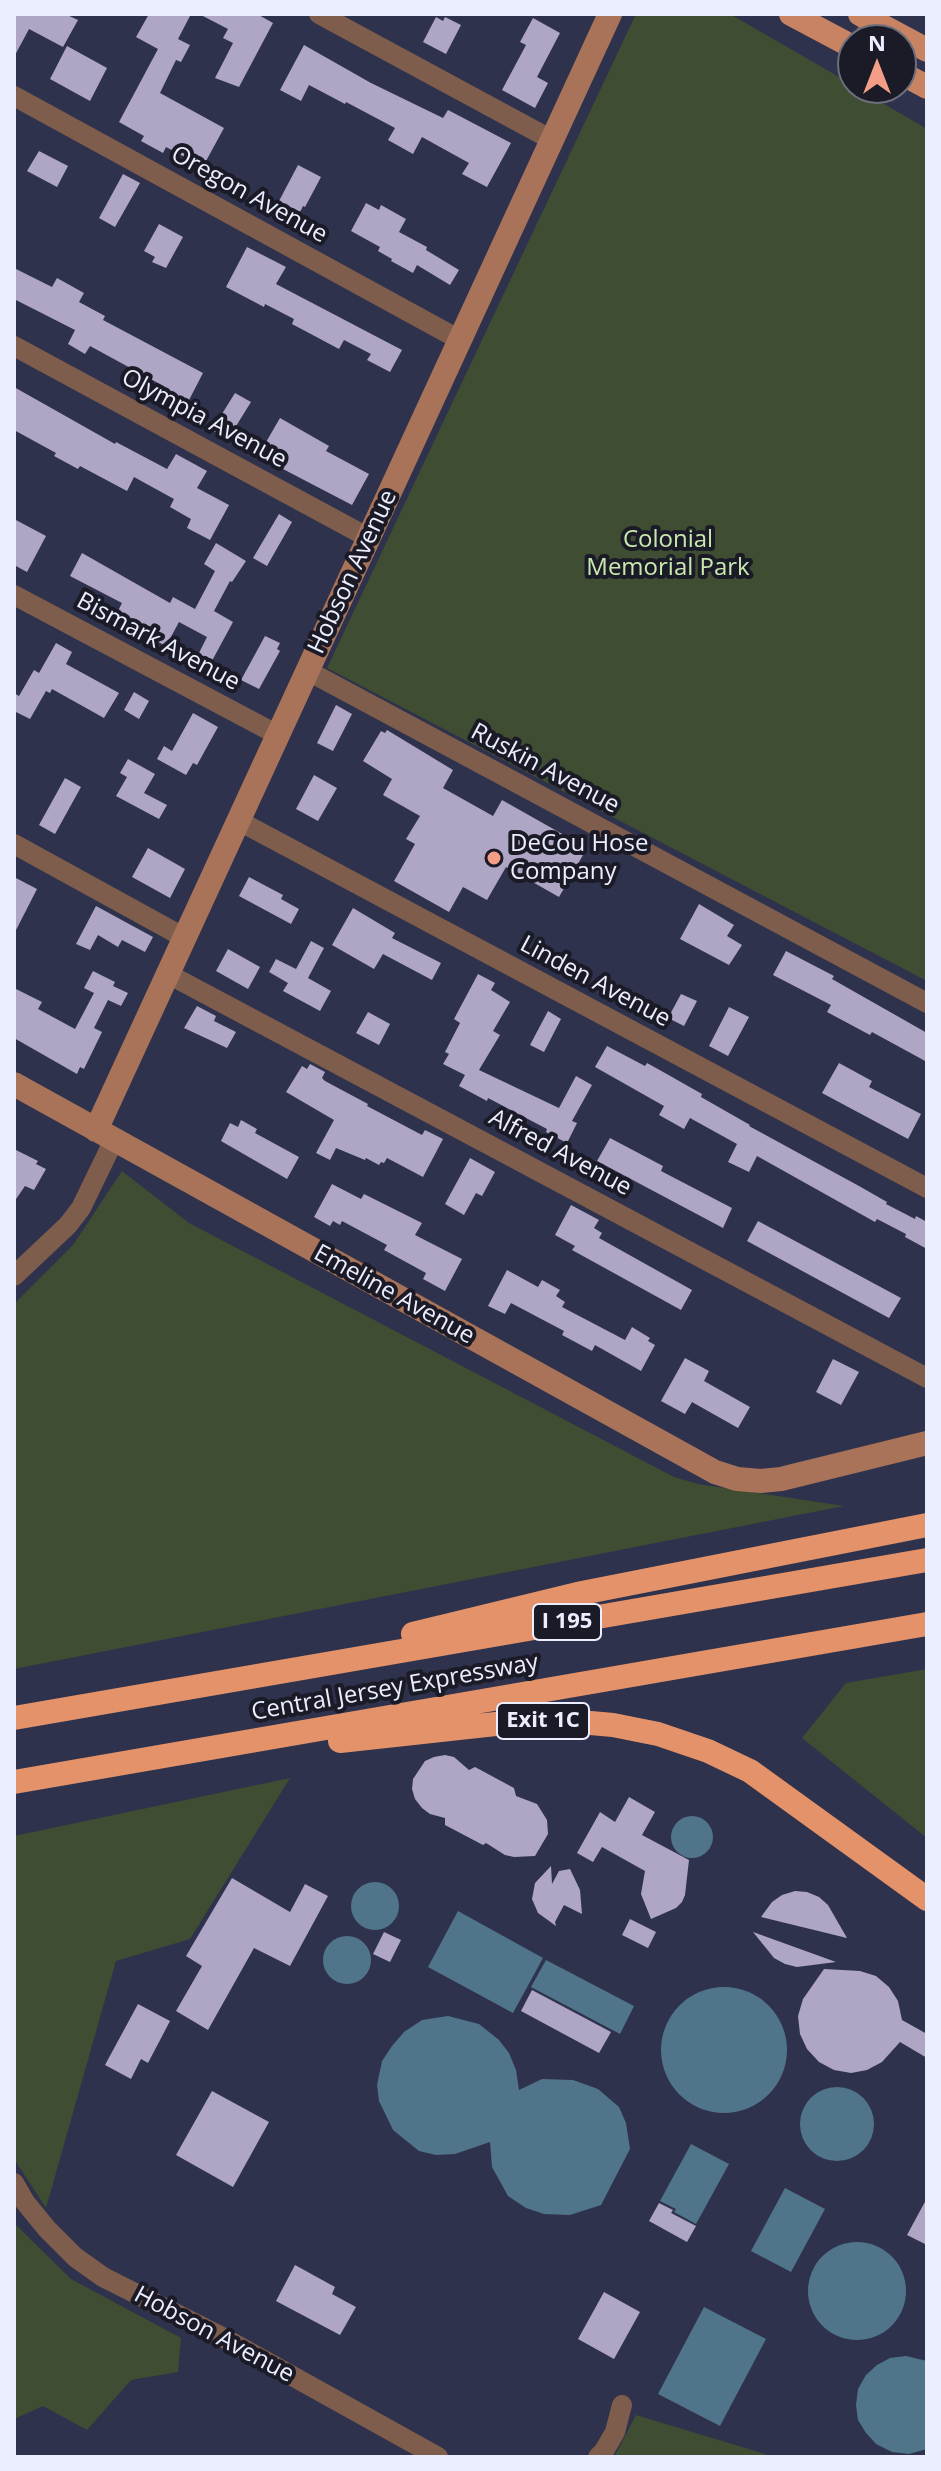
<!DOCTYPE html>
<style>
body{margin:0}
#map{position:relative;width:941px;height:2471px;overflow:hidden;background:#2f324c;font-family:"Open Sans",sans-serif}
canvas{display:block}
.frame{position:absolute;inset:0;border:16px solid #ebeeff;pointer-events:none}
.north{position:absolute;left:837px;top:24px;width:80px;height:80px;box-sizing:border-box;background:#1a1b27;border:2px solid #6e6f7d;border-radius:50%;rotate:0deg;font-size:22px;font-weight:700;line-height:32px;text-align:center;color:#ebeeff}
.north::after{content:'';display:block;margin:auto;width:28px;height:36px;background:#f49e87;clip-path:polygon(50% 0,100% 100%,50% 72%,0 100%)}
</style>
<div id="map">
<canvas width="941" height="2471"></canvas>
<div class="frame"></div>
<div class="north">N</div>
</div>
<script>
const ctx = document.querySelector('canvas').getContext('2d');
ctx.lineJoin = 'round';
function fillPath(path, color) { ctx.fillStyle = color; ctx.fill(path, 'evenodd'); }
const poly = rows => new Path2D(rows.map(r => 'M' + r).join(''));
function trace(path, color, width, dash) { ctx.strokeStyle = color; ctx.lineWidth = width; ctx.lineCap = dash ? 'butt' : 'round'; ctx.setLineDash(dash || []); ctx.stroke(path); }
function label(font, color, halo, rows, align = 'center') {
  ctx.font = font + ' "Open Sans",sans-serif'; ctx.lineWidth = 8; ctx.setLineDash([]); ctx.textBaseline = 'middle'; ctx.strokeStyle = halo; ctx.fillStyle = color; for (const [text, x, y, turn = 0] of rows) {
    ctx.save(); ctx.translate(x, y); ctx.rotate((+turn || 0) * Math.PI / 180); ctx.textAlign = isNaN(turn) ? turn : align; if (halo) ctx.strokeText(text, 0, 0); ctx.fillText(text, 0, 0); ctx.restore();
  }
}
fillPath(poly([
 [636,14,730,14,853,85,853,88,857,88,927,129,927,981,327,668],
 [122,1171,189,1223,674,1477,698,1484,844,1506,14,1669,14,1304,73,1245],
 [927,1669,927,1838,802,1738,846,1683],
 [290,1778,190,1939,116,1961,46,2208,14,2159,14,1836],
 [14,2223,71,2279,181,2338,178,2372,131,2380,87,2430,43,2406,14,2419],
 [636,2415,775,2457,614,2457]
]), '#3f4d32');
fillPath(poly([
 '671 1837a21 21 0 1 1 42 0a21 21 0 1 1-42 0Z',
 '351 1906a24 24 0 1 1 48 0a24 24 0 1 1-48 0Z',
 [458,1911,543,1958,513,2013,428,1967],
 '323 1960a24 24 0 1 1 48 0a24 24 0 1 1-48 0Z',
 [546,1960,634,2006,620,2034,531,1987],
 '661 2050a63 63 0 1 1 126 0a63 63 0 1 1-126 0Z',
 [448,2016,479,2024,499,2040,509,2053,516,2070,519,2090,542,2079,573,2080,598,2089,619,2107,626,2123,630,2149,601,2205,570,2215,544,2214,526,2208,508,2196,492,2167,490,2142,455,2154,436,2155,419,2151,393,2130,379,2101,377,2085,382,2061,392,2046,404,2032,422,2020],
 '800 2124a37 37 0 1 1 74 0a37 37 0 1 1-74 0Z',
 [691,2144,729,2164,696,2224,674,2212,676,2209,660,2201],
 [785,2188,825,2209,791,2272,751,2251],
 '808 2291a49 49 0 1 1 98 0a49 49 0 1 1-98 0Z',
 [704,2307,766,2339,720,2426,658,2394],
 [906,2356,927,2361,927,2449,909,2454,892,2452,876,2444,866,2433,858,2420,856,2405,858,2389,866,2375,877,2365,890,2358]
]), '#50748a');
fillPath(poly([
 [14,14,65,14,78,20,63,47,29,29,14,57],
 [149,14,191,14,178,39,190,45,181,62,176,60,160,93,224,128,206,161,197,157,194,162,166,147,163,153,141,141,144,136,119,122,158,49,136,37],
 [199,14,257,14,273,23,239,87,215,78,233,43,223,38,228,29],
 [436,17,443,21,445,17,461,25,446,54,423,42],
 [533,18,560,33,537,77,548,83,535,108,502,90,526,45,520,42],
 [304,45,371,83,443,118,448,110,511,143,487,187,462,174,469,163,422,137,413,154,388,140,395,128,346,102,345,104,309,85,301,101,280,90],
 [67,46,107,68,90,101,50,79],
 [39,151,68,166,57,187,27,171],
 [298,165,321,177,305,207,303,206,300,212,279,201],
 [123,174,140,183,115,227,99,218],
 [366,203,379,210,381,205,406,219,399,232,427,247,426,250,459,270,450,285,417,265,413,273,391,261,392,259,378,251,380,247,351,231],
 [159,224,183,237,166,268,152,262,155,257,144,251],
 [247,247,286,267,276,284,402,350,390,372,367,360,371,354,344,340,339,349,292,324,294,319,265,304,264,307,226,287],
 [14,268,52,287,57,278,84,293,79,302,105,316,103,320,203,373,188,402,168,391,169,389,90,346,85,354,68,344,75,330,14,299],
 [14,387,115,444,116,442,167,469,176,454,207,471,197,488,229,505,210,540,187,528,191,519,170,507,174,499,134,477,127,491,80,466,78,469,54,456,56,453,14,430],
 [235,393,251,402,228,439,212,430],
 [280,418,329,446,326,451,369,474,352,505,258,456],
 [279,514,292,522,267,566,253,558],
 [14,519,46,536,27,572,14,565],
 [216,543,246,561,232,582,230,581,214,611,233,622,207,670,194,663,207,637,179,622,166,646,114,619,122,603,70,576,82,553,170,603,173,597,195,609,215,571,204,564],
 [265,636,280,643,277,649,280,651,259,689,241,680],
 [56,643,72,652,66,664,119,693,104,718,52,689,50,693,46,691,30,719,14,711,14,693,19,696,34,670,39,673],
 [134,692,149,701,139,719,124,710],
 [336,705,352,714,333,751,317,743],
 [193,713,218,727,197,765,193,763,186,775,157,759,164,746,172,751],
 [387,730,453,770,443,788,493,816,502,800,587,848,559,897,506,867,487,900,463,887,449,912,394,881,415,844,406,839,420,816,383,795,392,779,363,761,381,731,385,733],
 [128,759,155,774,144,793,167,805,159,819,116,796,127,777,120,773],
 [314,775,337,788,318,821,296,809],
 [65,778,81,787,55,834,39,825],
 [148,848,185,869,170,898,132,877],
 [14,877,37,889,14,934],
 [249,877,283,895,281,899,299,909,291,924,239,896],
 [699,904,734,925,727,936,742,945,729,965,680,939],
 [96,906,153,937,145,952,122,940,118,947,98,935,90,950,76,944],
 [353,908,395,933,392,938,441,963,432,980,383,954,374,969,332,945],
 [311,941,324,948,308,978,331,991,320,1011,283,991,288,983,269,972,276,959,296,969],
 [228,949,260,967,248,989,216,971],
 [786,951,834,976,832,979,927,1033,927,1062,872,1032,870,1035,827,1012,831,1005,773,975],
 [93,971,115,982,113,986,128,993,121,1006,108,1000,94,1028,102,1032,84,1069,80,1067,77,1074,14,1038,14,988,42,1002,38,1009,75,1029,94,993,84,988],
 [478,974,495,983,491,990,510,1002,493,1031,500,1035,479,1070,559,1108,576,1076,592,1085,572,1121,577,1123,567,1143,546,1132,547,1129,488,1098,487,1101,459,1086,465,1075,443,1064,449,1054,445,1052,460,1023,454,1019],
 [681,994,697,1001,684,1026,668,1018],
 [197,1006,216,1016,214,1021,236,1032,227,1048,184,1028],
 [729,1007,749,1017,728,1056,709,1046],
 [548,1011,561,1019,544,1052,530,1045],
 [368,1012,390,1024,379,1045,356,1033],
 [607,1046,645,1066,647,1063,665,1073,702,1094,701,1097,750,1125,749,1126,859,1186,887,1202,886,1204,915,1219,916,1216,927,1222,927,1249,905,1237,906,1234,877,1219,875,1222,757,1156,749,1172,728,1162,737,1144,690,1118,684,1129,659,1115,664,1106,595,1067],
 [839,1063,872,1081,869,1087,921,1114,908,1139,822,1093],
 [310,1064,325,1072,322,1078,325,1081,368,1104,367,1106,422,1135,425,1130,443,1139,423,1177,387,1158,384,1163,381,1162,379,1165,366,1158,365,1160,336,1148,330,1160,316,1153,334,1120,286,1092,302,1066,307,1069],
 [241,1120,257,1129,255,1133,299,1157,287,1179,221,1141,230,1123,238,1127],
 [610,1138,663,1166,661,1171,732,1208,723,1228,597,1161],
 [14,1149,38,1161,36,1164,46,1169,34,1190,25,1186,14,1202],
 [470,1158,495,1172,482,1196,476,1193,464,1215,445,1204],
 [332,1184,361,1199,364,1194,422,1223,415,1235,462,1259,445,1291,423,1279,426,1273,384,1250,387,1245,342,1221,340,1225,333,1221,330,1226,314,1217],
 [571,1205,599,1220,594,1228,602,1233,599,1238,692,1290,681,1310,572,1250,575,1246,555,1235],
 [758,1221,901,1298,889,1318,747,1241],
 [507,1270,538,1287,542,1280,560,1290,556,1296,565,1302,562,1307,625,1340,632,1327,650,1338,648,1341,655,1345,641,1371,595,1345,592,1351,562,1335,564,1331,511,1303,505,1314,488,1306],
 [685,1358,709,1371,704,1381,750,1407,738,1428,692,1402,685,1414,661,1401],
 [833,1359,859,1372,841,1405,816,1392],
 [445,1755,454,1757,469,1770,475,1767,514,1788,516,1796,537,1804,547,1820,548,1834,535,1856,514,1857,505,1855,486,1843,483,1845,445,1825,445,1818,430,1814,422,1808,415,1799,412,1789,413,1779,425,1761,434,1757],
 [629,1797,655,1812,642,1835,689,1860,685,1895,682,1902,676,1908,651,1919,641,1894,645,1871,602,1847,593,1862,577,1853,600,1812,615,1822],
 [551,1866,552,1884,559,1871,570,1869,580,1890,582,1914,564,1905,555,1922,556,1926,538,1913,532,1899,535,1883],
 [232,1878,290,1912,305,1884,328,1896,290,1966,254,1948,208,2030,176,2011,202,1966,186,1956],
 [795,1891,807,1892,819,1897,828,1905,847,1938,761,1917,772,1902,782,1895],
 [630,1919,656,1932,648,1948,622,1935],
 [384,1932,401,1940,390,1962,373,1954],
 [753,1932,836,1962,797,1967,785,1964,774,1958],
 [824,1969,860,1971,876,1976,889,1987,898,2001,902,2020,927,2034,927,2058,900,2042,882,2062,867,2070,851,2073,834,2070,819,2062,807,2049,800,2034,798,2016,803,1999],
 [532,1990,611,2032,599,2053,521,2011],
 [138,2004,170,2021,148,2063,141,2059,131,2079,105,2065],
 [212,2091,269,2122,233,2187,176,2155],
 [927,2198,927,2245,907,2235],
 [659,2203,673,2210,671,2213,696,2226,687,2242,649,2221],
 [295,2265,335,2287,332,2294,356,2307,340,2335,276,2301],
 [604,2292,640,2312,614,2359,578,2339]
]), '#afa6c6');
trace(poly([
 [319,14,552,140],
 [862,40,873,21],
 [14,96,460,340],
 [14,346,369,538],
 [14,595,278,735],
 [308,671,927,1003],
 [239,821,927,1188],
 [14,844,185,938],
 [168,974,927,1378],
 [14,1276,68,1225,81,1208,114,1140],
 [14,2183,25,2202,47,2229,75,2257,103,2277,224,2338,438,2457],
 [598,2457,604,2451,615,2432,622,2405]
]), '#7f5d4d', 20);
trace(poly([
 [14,1084,715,1472,737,1479,761,1481,781,1479,927,1443],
 [96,1130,610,14]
]), '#a87359', 24);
trace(poly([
 [791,14,853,47],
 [860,14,927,50],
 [901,73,927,87]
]), '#c88362', 24);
trace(poly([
 [413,1634,582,1593,927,1525],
 [14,1718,927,1560],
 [340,1741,523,1721,568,1721,613,1725,658,1734,708,1751,750,1771,927,1899],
 [14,1782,927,1624]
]), '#e49269', 24);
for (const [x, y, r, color] of [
 [494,858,8,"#f49e87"]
]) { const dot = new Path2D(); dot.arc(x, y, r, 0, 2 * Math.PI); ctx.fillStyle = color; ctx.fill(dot); trace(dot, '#1a1b27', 3); }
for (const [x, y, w] of [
 [567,1622,68],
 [543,1721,92]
]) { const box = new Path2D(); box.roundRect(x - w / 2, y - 18, w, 36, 6); ctx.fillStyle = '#1a1b27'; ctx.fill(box); trace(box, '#ebeeff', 2); }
label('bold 22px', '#ebeeff', null, [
 ["I 195",567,1622],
 ["Exit 1C",543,1721]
]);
label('24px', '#ebeeff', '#1a1b27', [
 ["Oregon Avenue",249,195,29],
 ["Olympia Avenue",204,419,28],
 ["Hobson Avenue",353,572,-65],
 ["Bismark Avenue",158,642,28],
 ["Ruskin Avenue",545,769,28],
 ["Linden Avenue",595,982,28],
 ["Alfred Avenue",560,1153,28],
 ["Emeline Avenue",394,1295,29],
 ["Central Jersey Expressway",395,1688,-10],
 ["Hobson Avenue",214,2335,28]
]);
label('24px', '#c9e8ae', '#1a1b27', [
 ["Colonial",668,540],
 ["Memorial Park",668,568]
]);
label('24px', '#ebeeff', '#1a1b27', [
 ["DeCou Hose",510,844],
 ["Company",510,872]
], 'left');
</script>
